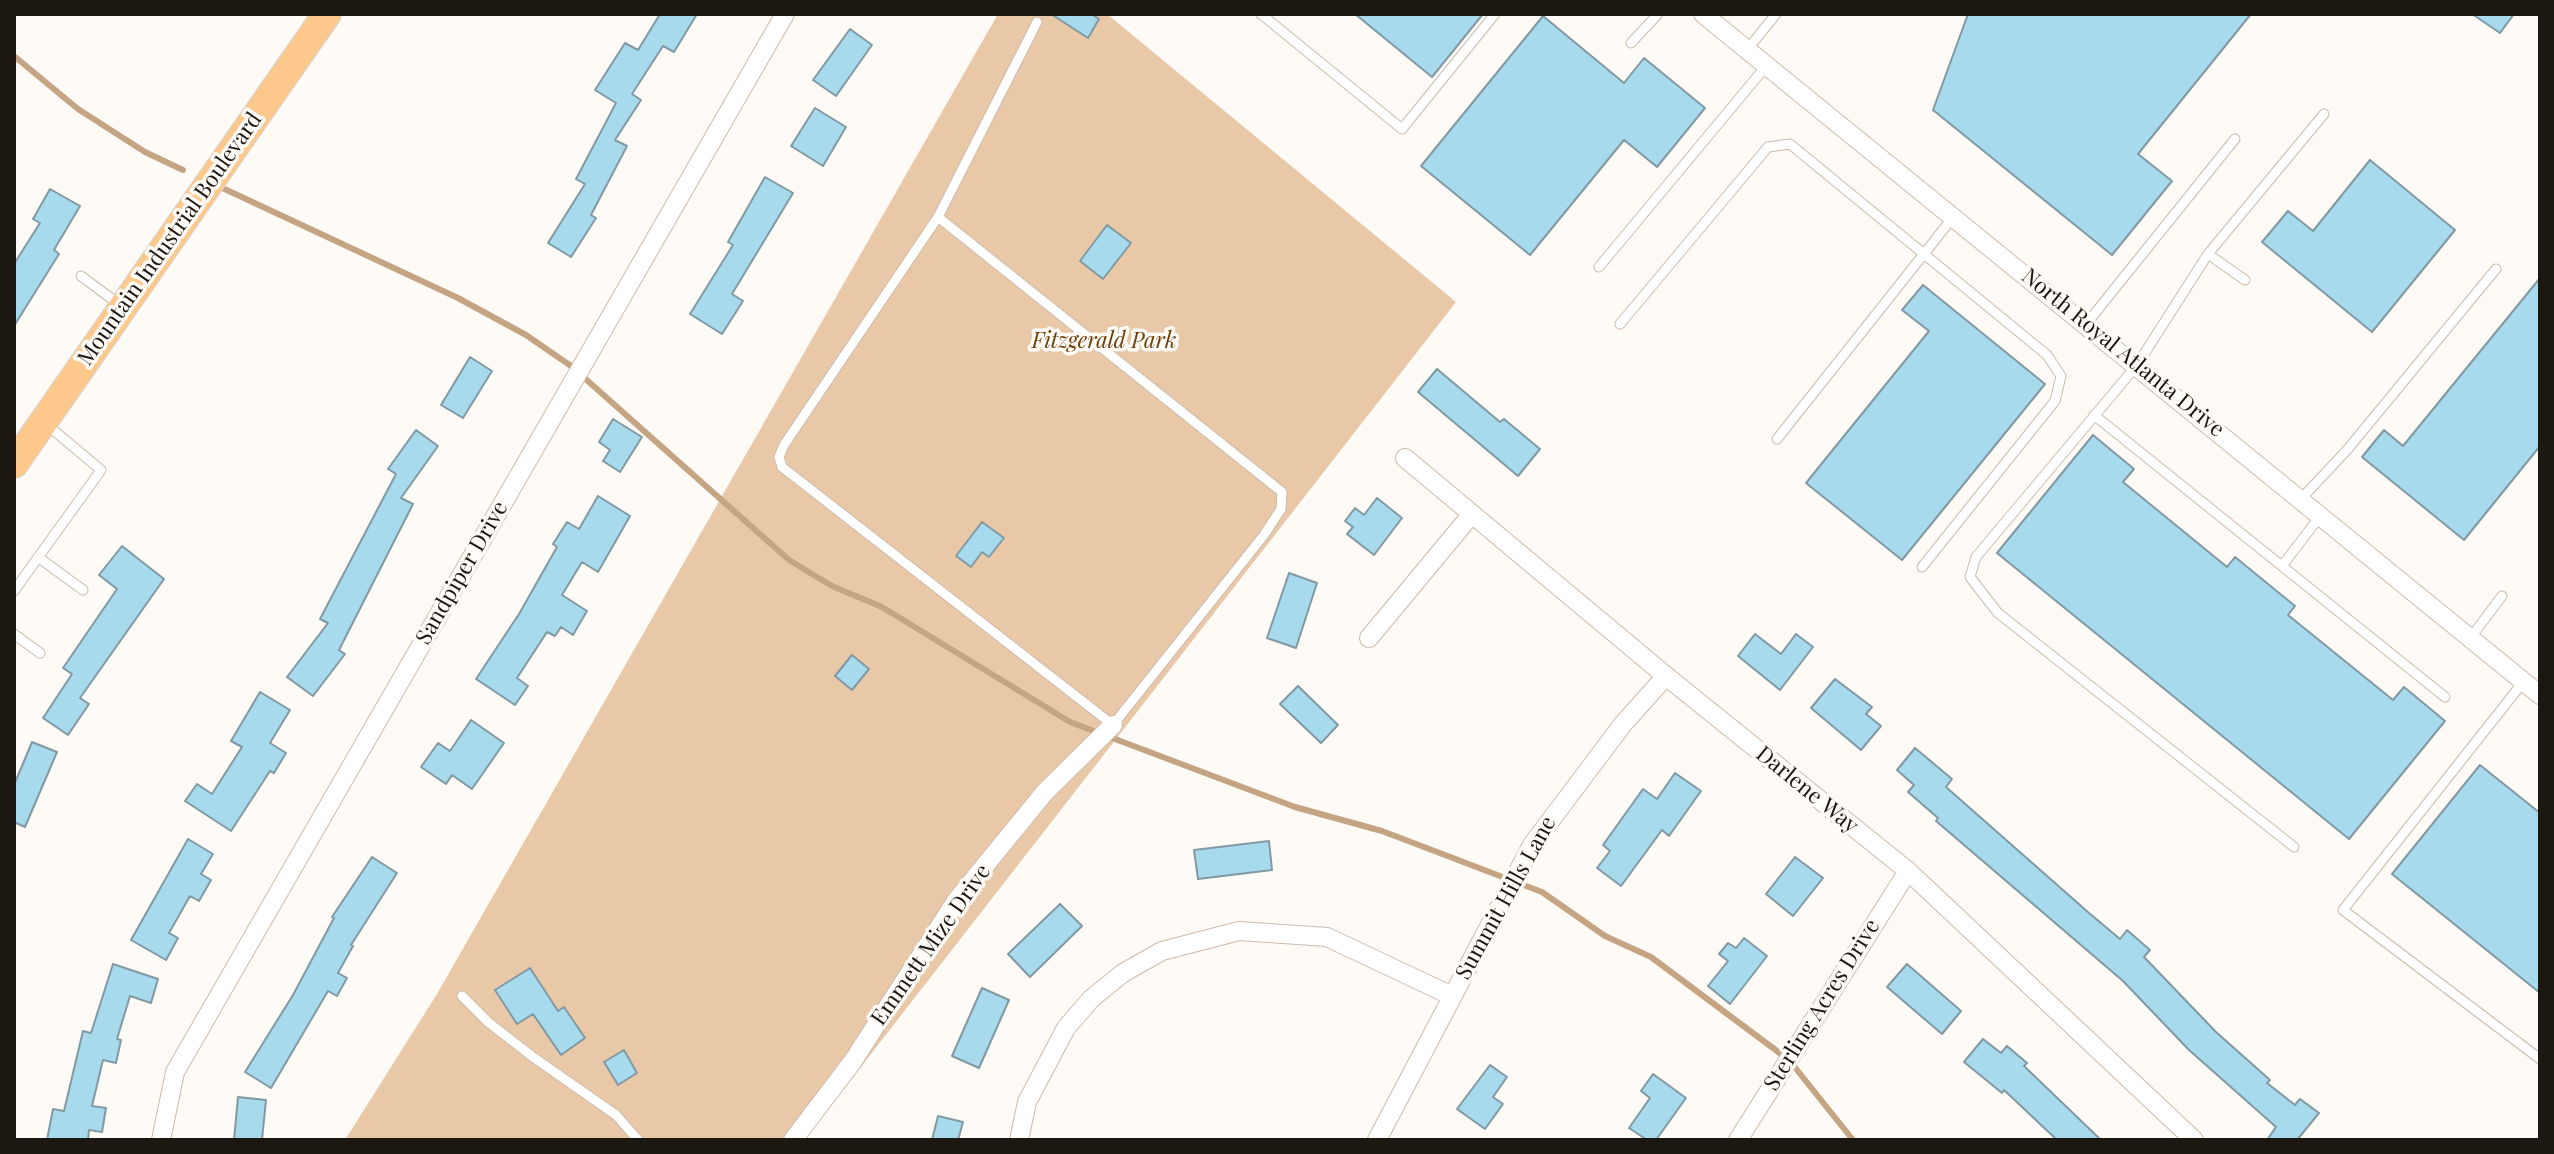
<!DOCTYPE html>
<style>
body{margin:0}
#map{position:relative;width:2554px;height:1154px;overflow:hidden;background:#fefaf6;font-family:"Playfair Display",serif}
canvas{display:block}
.frame{position:absolute;inset:0;border:16px solid #1d1711;pointer-events:none}
</style>
<div id="map">
<canvas width="2554" height="1154"></canvas>
<div class="frame"></div>
</div>
<script>
const ctx = document.querySelector('canvas').getContext('2d');
ctx.lineJoin = 'round';
function fillPath(path, color) { ctx.fillStyle = color; ctx.fill(path, 'evenodd'); }
const poly = rows => new Path2D(rows.map(r => 'M' + r).join(''));
function trace(path, color, width, dash) { ctx.strokeStyle = color; ctx.lineWidth = width; ctx.lineCap = dash ? 'butt' : 'round'; ctx.setLineDash(dash || []); ctx.stroke(path); }
function label(font, color, halo, rows, align = 'center') {
  ctx.font = font + ' "Playfair Display",serif'; ctx.lineWidth = 7; ctx.setLineDash([]); ctx.textBaseline = 'middle'; ctx.strokeStyle = halo; ctx.fillStyle = color; for (const [text, x, y, turn = 0] of rows) {
    ctx.save(); ctx.translate(x, y); ctx.rotate((+turn || 0) * Math.PI / 180); ctx.textAlign = isNaN(turn) ? turn : align; if (halo) ctx.strokeText(text, 0, 0); ctx.fillText(text, 0, 0); ctx.restore();
  }
}
fillPath(poly([
 [998,14,1107,14,1456,302,804,1140,345,1140,437,994]
]), '#e9c8a8');
trace(poly([
 [14,56,78,109,145,152,183,170],
 [216,185,458,298,526,335,571,366,789,560,832,586,882,607,1070,722,1295,807,1382,831,1542,892,1605,936,1651,957,1789,1060,1853,1140]
]), '#c5a484', 6);
const building = poly([
 [660,14,697,14,674,52,663,46,632,94,641,100,615,140,627,146,591,215,596,218,571,257,548,243,585,184,576,179,616,103,595,90,625,43,638,50,660,14],
 [1051,14,1091,14,1099,19,1088,38,1051,14],
 [1355,14,1483,14,1432,77,1355,14],
 [1968,14,2251,14,2138,154,2172,181,2112,255,1933,110,1968,14],
 [2472,14,2514,14,2500,33,2472,14],
 [1543,16,1624,83,1644,58,1705,108,1657,167,1624,140,1530,255,1421,166,1543,16],
 [850,29,872,45,836,96,813,80,850,29],
 [815,108,846,127,823,166,791,146,815,108],
 [2370,160,2455,230,2372,332,2262,242,2288,211,2313,231,2370,160],
 [765,177,793,193,732,294,743,301,722,334,690,314,733,245,728,242,765,177],
 [50,189,80,206,54,250,59,254,14,326,14,264,40,223,33,219,50,189],
 [1107,225,1131,243,1103,279,1080,261,1107,225],
 [2540,278,2540,446,2464,540,2362,457,2384,430,2403,446,2540,278],
 [1923,285,2045,384,1902,560,1806,483,1929,331,1902,310,1923,285],
 [470,357,492,371,463,418,441,405,470,357],
 [1437,369,1500,422,1504,419,1540,449,1518,476,1418,392,1437,369],
 [613,419,642,437,620,472,603,461,610,450,599,442,613,419],
 [416,430,438,446,401,498,413,504,339,650,345,654,313,696,287,677,328,623,320,619,396,474,388,469,416,430],
 [2093,435,2134,469,2123,482,2227,567,2235,557,2295,606,2288,615,2393,700,2404,687,2445,721,2349,839,1997,553,2093,435],
 [598,496,630,516,598,572,582,562,562,595,587,611,573,635,561,627,555,636,547,632,517,678,528,686,515,705,476,679,519,614,557,547,553,544,567,522,579,529,598,496],
 [1377,498,1402,518,1374,555,1347,534,1353,527,1345,521,1355,508,1364,515,1377,498],
 [982,522,1004,538,989,557,982,552,971,567,956,556,982,522],
 [122,546,164,579,80,698,89,704,68,735,43,718,72,674,63,668,117,589,99,575,122,546],
 [1289,573,1317,583,1296,648,1267,638,1289,573],
 [1755,634,1781,654,1796,634,1813,647,1780,690,1738,656,1755,634],
 [852,655,869,669,852,690,835,676,852,655],
 [1835,679,1872,707,1866,714,1881,726,1861,750,1811,708,1835,679],
 [1298,686,1338,725,1321,743,1280,704,1298,686],
 [260,692,290,710,270,743,286,753,274,773,270,771,231,831,185,801,197,784,212,794,242,747,231,741,260,692],
 [471,720,504,743,472,789,452,775,446,784,421,767,438,743,450,751,471,720],
 [32,742,57,752,25,827,14,822,14,785,32,742],
 [1915,748,1952,779,1946,787,2089,913,2120,939,2127,930,2150,950,2144,957,2216,1032,2270,1080,2267,1083,2295,1105,2300,1099,2319,1113,2297,1140,2267,1140,2276,1127,2189,1050,2123,981,1936,821,1938,818,1908,792,1914,785,1897,770,1915,748],
 [2480,765,2540,813,2540,993,2392,874,2480,765],
 [1675,773,1701,791,1669,836,1662,830,1621,886,1597,868,1610,851,1603,845,1643,789,1657,799,1675,773],
 [188,839,213,854,201,874,211,880,199,901,190,896,169,933,178,938,166,960,131,940,188,839],
 [1269,841,1272,870,1198,879,1194,850,1269,841],
 [372,857,397,873,351,945,353,946,338,973,347,978,337,996,328,991,271,1088,245,1072,293,995,334,918,332,917,372,857],
 [1795,857,1823,878,1793,916,1766,894,1795,857],
 [1060,904,1082,926,1030,977,1008,954,1060,904],
 [1744,938,1767,956,1730,1004,1708,986,1728,961,1719,954,1728,943,1736,948,1744,938],
 [113,964,158,979,151,1003,130,996,117,1039,121,1040,116,1063,103,1060,92,1106,106,1108,102,1132,89,1130,88,1140,47,1140,53,1109,64,1111,83,1031,91,1033,113,964],
 [1907,964,1961,1011,1942,1034,1887,987,1907,964],
 [530,968,558,1011,564,1007,585,1038,561,1055,533,1014,517,1024,495,990,530,968],
 [982,988,1009,1000,979,1068,952,1056,982,988],
 [1983,1039,2001,1053,2007,1046,2027,1063,2024,1066,2101,1140,2057,1140,2004,1090,2002,1093,1964,1062,1983,1039],
 [624,1050,637,1073,618,1085,604,1062,624,1050],
 [1490,1065,1507,1077,1493,1097,1503,1104,1485,1129,1457,1109,1490,1065],
 [1653,1074,1686,1098,1656,1140,1647,1140,1629,1128,1650,1098,1641,1091,1653,1074],
 [238,1097,266,1100,262,1140,234,1140,238,1097],
 [938,1116,963,1122,958,1140,932,1140,938,1116]
]);
fillPath(building, '#a7daed');
trace(building, '#8199a2', 2);
const service = poly([
 [1261,14,1402,129,1495,14],
 [1631,43,1658,14],
 [1747,50,1776,14],
 [938,217,1282,492,1281,509,1264,535,1113,725,782,467,779,457,784,445,938,217,1037,22],
 [2208,254,2324,114],
 [1599,267,1767,65],
 [81,276,120,305],
 [2245,280,2208,254,2137,365,1976,557,1970,577,1998,613,2294,847],
 [2087,323,2235,139],
 [1620,324,1768,147,1790,144,2047,355,2061,376,2055,401,1922,567],
 [2094,415,2445,697],
 [1777,439,1954,216],
 [2301,499,2347,450,2496,269],
 [38,557,83,590],
 [2282,566,2321,515],
 [14,591,101,470,46,424],
 [14,634,40,653],
 [2471,637,2502,596],
 [2524,681,2343,910,2540,1059],
 [462,996,488,1022,533,1057,616,1115,638,1140]
]);
const minor = poly([
 [1703,14,2540,695],
 [1405,458,1666,676,1908,871,2194,1140],
 [1369,638,1471,515],
 [161,1140,175,1072,785,14],
 [793,1140,853,1061,956,901,1045,792,1113,725],
 [1019,1140,1027,1102,1066,1028,1091,999,1123,973,1162,951,1239,931,1327,937,1452,996],
 [1377,1140,1532,845,1623,724,1666,676],
 [1738,1140,1908,871]
]);
const primary = poly([
 [14,464,327,14]
]);
trace(service, '#cdbbab', 11);
trace(minor, '#cdbbab', 20);
trace(primary, '#d6d5d4', 30);
trace(service, '#fff', 9);
trace(minor, '#fff', 18);
trace(primary, '#fcc88b', 28);
label('22px', '#1d1711', '#fefaf6', [
 ["Mountain Industrial Boulevard",170,239,-55],
 ["North Royal Atlanta Drive",2123,353,39],
 ["Sandpiper Drive",462,573,-60],
 ["Darlene Way",1807,790,39],
 ["Summit Hills Lane",1506,898,-61],
 ["Emmett Mize Drive",931,945,-55],
 ["Sterling Acres Drive",1822,1005,-58]
]);
label('italic 22px', '#6c4007', '#fefaf6', [
 ["Fitzgerald Park",1104,341]
]);
</script>
